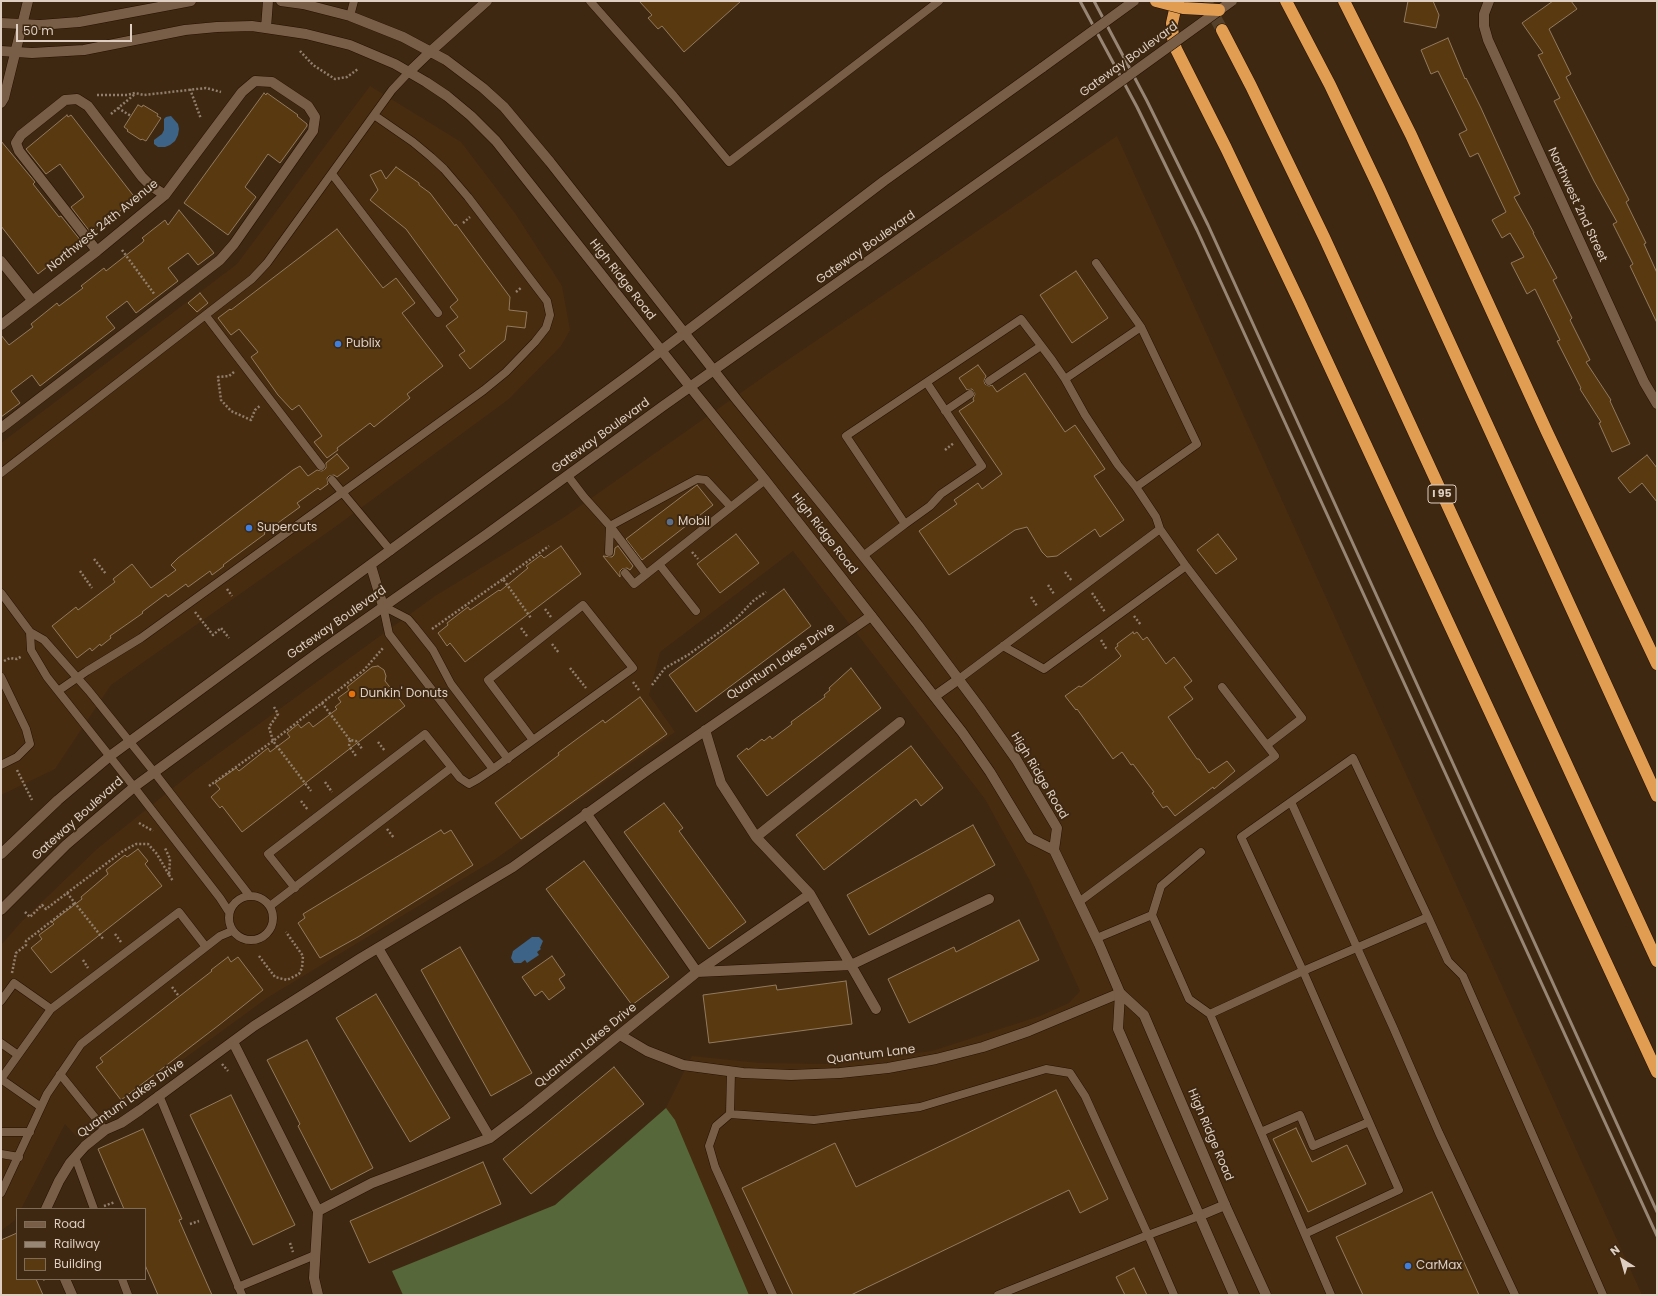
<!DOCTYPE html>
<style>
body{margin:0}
#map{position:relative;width:1658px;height:1296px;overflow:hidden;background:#3e2811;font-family:Poppins,sans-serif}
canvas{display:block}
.frame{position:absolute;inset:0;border:2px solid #decfc2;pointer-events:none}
.legend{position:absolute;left:16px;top:1208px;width:130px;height:72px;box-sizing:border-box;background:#3e2811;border:1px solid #7e6b58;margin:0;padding:5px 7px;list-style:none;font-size:12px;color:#decfc2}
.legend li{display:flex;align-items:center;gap:8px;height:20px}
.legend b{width:20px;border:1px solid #7e6b58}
.north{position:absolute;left:1602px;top:1240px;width:40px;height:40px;-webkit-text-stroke:3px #3e2811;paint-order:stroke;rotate:323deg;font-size:11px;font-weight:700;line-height:16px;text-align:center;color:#decfc2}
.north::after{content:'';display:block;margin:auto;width:14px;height:18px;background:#decfc2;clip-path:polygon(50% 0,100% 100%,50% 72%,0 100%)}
.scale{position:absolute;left:16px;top:24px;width:116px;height:18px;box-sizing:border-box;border:2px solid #decfc2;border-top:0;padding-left:5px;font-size:12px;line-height:14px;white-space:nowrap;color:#decfc2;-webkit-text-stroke:3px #3e2811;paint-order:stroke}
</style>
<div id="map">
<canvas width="1658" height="1296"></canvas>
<div class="frame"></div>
<ul class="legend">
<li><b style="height:5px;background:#785e46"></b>Road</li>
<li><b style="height:5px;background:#988674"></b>Railway</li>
<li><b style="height:11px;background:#59390f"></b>Building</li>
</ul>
<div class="north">N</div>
<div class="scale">50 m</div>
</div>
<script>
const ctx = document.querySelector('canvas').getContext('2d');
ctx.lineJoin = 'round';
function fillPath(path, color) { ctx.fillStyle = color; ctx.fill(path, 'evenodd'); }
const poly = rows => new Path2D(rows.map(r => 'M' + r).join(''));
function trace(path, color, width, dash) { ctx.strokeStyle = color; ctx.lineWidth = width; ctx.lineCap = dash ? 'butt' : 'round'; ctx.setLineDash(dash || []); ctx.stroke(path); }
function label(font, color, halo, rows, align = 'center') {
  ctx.font = font + ' Poppins,sans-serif'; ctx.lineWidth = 4; ctx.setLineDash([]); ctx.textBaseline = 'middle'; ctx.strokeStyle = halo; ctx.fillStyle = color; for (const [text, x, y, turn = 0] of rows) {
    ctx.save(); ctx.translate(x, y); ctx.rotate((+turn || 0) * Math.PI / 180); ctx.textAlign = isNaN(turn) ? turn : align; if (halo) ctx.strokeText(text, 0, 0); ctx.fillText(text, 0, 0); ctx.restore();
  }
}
fillPath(poly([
 [370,86,461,142,515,213,562,286,570,330,561,346,509,399,335,527,111,685,55,769,1,795,1,443,237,264],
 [1117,136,1642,1295,749,1295,675,1120,666,1108,692,1056,760,1063,828,1064,932,1051,1040,1016,1069,1003,1080,991,1030,881,985,799,793,551,660,652,649,695,675,732,494,860,267,998,77,1137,65,1124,21,1209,17,1209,15,1220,1,1231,1,945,22,921,97,849,193,772,435,596,563,518,776,368]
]), '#482c0f');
fillPath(poly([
 [666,1108,675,1120,749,1295,403,1295,392,1271,555,1205]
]), '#566739');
fillPath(poly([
 [171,116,178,124,179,129,178,135,175,141,170,145,165,147,158,147,154,144,154,140,162,134,164,130,164,119,166,117],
 [532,937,539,937,543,941,540,948,541,949,537,952,539,955,527,963,525,960,521,963,514,963,511,958,513,951]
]), '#3d6486');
const building = poly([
 [639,1,741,1,684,52,662,26,658,29,648,18,652,15,639,1],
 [1408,1,1433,1,1439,15,1436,28,1404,22,1408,1],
 [1553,1,1571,1,1577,9,1549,29,1571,74,1566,77,1629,200,1626,202,1646,243,1644,244,1657,273,1657,323,1630,266,1633,264,1613,224,1617,222,1594,181,1554,101,1560,98,1538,55,1543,53,1522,23,1553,1],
 [1448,38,1465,79,1466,78,1481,108,1520,194,1514,197,1534,233,1533,233,1557,278,1553,280,1572,318,1570,320,1590,360,1586,362,1611,400,1610,401,1630,444,1612,452,1599,423,1601,422,1580,389,1581,388,1557,341,1560,340,1535,289,1527,294,1511,263,1524,257,1510,233,1502,238,1492,220,1506,212,1478,153,1470,157,1459,134,1467,130,1438,71,1431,74,1421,50,1448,38],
 [264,93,266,95,267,93,298,115,297,116,307,124,307,126,280,163,268,154,245,187,256,197,228,235,184,203,264,93],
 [138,105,142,107,143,105,158,114,157,116,161,118,146,141,142,139,141,140,127,131,128,130,124,127,138,105],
 [67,115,68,117,71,115,136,199,91,233,71,207,84,197,60,164,46,174,26,149,67,115],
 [1,141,35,182,33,184,59,217,61,216,81,241,38,274,1,226,1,141],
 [396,167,419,183,419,185,430,193,455,226,456,224,510,297,509,310,527,312,525,328,507,326,505,340,470,369,459,355,465,351,446,326,458,317,450,307,458,300,406,229,370,200,378,190,370,175,381,170,386,179,396,167],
 [179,210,214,253,198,265,188,253,168,268,178,281,136,313,127,301,106,317,115,328,40,386,32,375,11,391,20,403,1,417,1,335,9,345,33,327,31,324,57,303,59,306,83,288,81,286,104,268,106,271,143,242,144,240,142,238,165,220,168,225,179,210],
 [337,229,383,288,396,278,415,303,402,313,443,366,407,394,410,398,374,427,370,423,337,448,338,450,327,458,314,442,322,436,299,405,292,410,278,395,251,357,258,352,239,329,231,335,218,318,230,309,231,310,337,229],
 [1076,271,1108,318,1072,343,1040,295,1076,271],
 [200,293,208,303,197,312,188,303,200,293],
 [978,365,986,376,984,381,985,384,989,386,992,385,997,392,1025,373,1065,432,1075,425,1105,469,1094,476,1124,520,1100,537,1095,529,1057,556,1047,557,1042,552,1027,527,1015,530,949,575,919,531,957,504,954,500,978,483,982,489,1002,474,959,411,974,401,973,399,975,394,972,389,967,390,959,378,978,365],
 [337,454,349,468,337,477,334,475,329,476,327,478,328,484,320,490,318,488,297,503,300,507,264,533,265,534,223,565,224,566,212,575,210,571,188,587,186,584,168,597,166,594,142,612,143,613,110,636,111,638,101,646,100,644,92,651,90,648,77,658,52,626,76,607,78,610,115,582,113,579,132,564,151,588,176,570,171,565,178,558,293,470,300,466,308,476,317,470,322,471,326,468,326,463,337,454],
 [1647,455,1657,468,1657,502,1642,483,1630,493,1618,478,1647,455],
 [697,485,713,505,642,560,626,539,697,485],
 [736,534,759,563,720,593,697,564,736,534],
 [1218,534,1237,559,1216,574,1197,550,1218,534],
 [561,546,581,574,465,662,450,643,447,646,438,633,448,625,447,623,468,607,470,610,499,590,500,591,528,568,526,566,541,555,544,558,561,546],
 [618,546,633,566,630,570,627,568,622,569,620,571,620,577,603,556,612,557,614,555,615,548,618,546],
 [784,589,811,626,696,712,669,675,784,589],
 [1133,632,1134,634,1137,632,1143,640,1147,637,1166,664,1174,657,1192,681,1184,687,1193,699,1168,717,1197,759,1199,759,1209,773,1227,761,1235,771,1214,789,1213,787,1175,816,1167,806,1163,808,1152,793,1154,792,1133,764,1131,765,1122,752,1113,759,1077,709,1076,710,1065,696,1079,686,1081,687,1118,659,1121,656,1115,648,1118,646,1117,644,1133,632],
 [378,666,384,670,386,676,385,681,405,706,242,832,222,806,220,808,211,797,220,789,215,783,236,768,239,771,268,748,270,752,290,737,287,733,298,724,301,728,309,722,313,727,337,709,335,707,341,702,338,698,349,690,347,687,372,667,378,666],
 [851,668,881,708,767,796,737,756,747,748,748,750,762,739,764,741,770,736,772,739,792,724,791,722,825,697,824,695,830,690,829,688,851,668],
 [640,697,667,734,521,839,495,803,559,755,558,753,581,736,603,720,605,723,640,697],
 [911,746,943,788,921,806,916,799,824,870,796,835,911,746],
 [664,803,683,828,679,831,746,922,709,949,624,832,664,803],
 [973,825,995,865,869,935,847,895,973,825],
 [441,830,444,834,451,830,473,865,358,937,320,958,298,923,305,918,303,914,441,830],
 [138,849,148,861,145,864,162,886,51,973,31,948,42,939,39,935,54,924,52,922,82,899,81,897,108,874,106,870,125,855,127,857,138,849],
 [584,861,669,977,632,1005,546,889,584,861],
 [1019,920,1039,960,909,1023,888,979,954,947,956,952,1019,920],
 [460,947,532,1073,491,1096,421,970,460,947],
 [552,956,565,975,559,979,565,988,549,1000,542,991,535,996,522,977,552,956],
 [228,957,231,962,238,957,263,990,219,1025,121,1100,96,1067,103,1062,100,1058,212,971,211,970,228,957],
 [846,981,852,1024,709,1043,703,995,776,985,777,990,846,981],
 [376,994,450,1118,410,1142,336,1018,376,994],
 [307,1040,373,1168,331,1190,298,1126,300,1124,267,1060,307,1040],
 [614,1067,644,1104,531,1194,503,1159,614,1067],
 [1056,1090,1108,1199,1080,1213,1069,1190,851,1295,793,1295,742,1188,835,1143,856,1187,1056,1090],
 [231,1095,295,1225,253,1245,190,1115,231,1095],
 [1296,1128,1312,1162,1347,1145,1366,1184,1308,1212,1273,1139,1296,1128],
 [143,1129,182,1219,179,1220,212,1295,158,1295,145,1265,145,1209,124,1209,98,1149,143,1129],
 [483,1162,501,1204,369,1263,350,1221,483,1162],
 [1432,1192,1479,1295,1363,1295,1336,1237,1432,1192],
 [17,1233,17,1279,36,1279,43,1295,1,1295,1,1240,17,1233],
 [1134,1268,1147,1295,1125,1295,1116,1277,1134,1268]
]);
fillPath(building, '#59390f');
trace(building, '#927a5f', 1);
trace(poly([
 [1206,1,1222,30]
]), '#56412c', 12, [12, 6]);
const lane = poly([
 [590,1,674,96,729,162,939,1],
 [350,16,354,1],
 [332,174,438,313],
 [1096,263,1141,327,1197,444,1136,487,1156,517,1160,529],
 [206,316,321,466],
 [1065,379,1141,327],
 [989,381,1041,346],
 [945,411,970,394],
 [1,473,252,279,267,263,392,90,409,72],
 [568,476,584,497,610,526,646,574],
 [332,480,391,551],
 [905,524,930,506,941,494,982,466,927,383],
 [609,552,610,526,697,479,706,480,731,507],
 [863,556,905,524,846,436,1021,319,1052,360,1065,379,1085,415,1118,465,1136,487],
 [659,564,696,611],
 [625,573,634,584,765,480],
 [1,593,30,632,44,640,89,691,154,772,249,895],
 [383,606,408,619,414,626,433,650,451,684,508,759],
 [383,606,389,634,493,769],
 [30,632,31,650,47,677,134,787,220,898,229,912],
 [1003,646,1044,669,1186,566],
 [1,677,26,729,30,744,17,757,1,765],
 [959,679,1160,529,1186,566,1302,718,1267,745],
 [58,691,87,671,141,638,484,390,506,372,535,342,546,328,550,315,547,301,468,197,444,169,431,157,413,142,374,115],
 [1291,802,1393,1027,1439,1133,1515,1295],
 [295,888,268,854,425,734,460,778,469,784,478,779,493,769,633,668,583,605,488,680,533,740],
 '229 918a22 22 0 1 1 44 0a22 22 0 1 1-44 0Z',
 [1079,902,1275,756,1222,687],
 [270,906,451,768],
 [1152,915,1161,886,1201,852],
 [1097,938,1152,915,1189,999,1210,1014],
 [1,1001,14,983,51,1009],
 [1,1043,18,1055],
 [731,1072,730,1114,716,1126,709,1146,715,1167,773,1295],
 [60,1074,105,1130],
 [159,1095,242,1295],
 [41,1107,1,1079,51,1009,179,912,206,947],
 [730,1114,814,1120,920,1107,1046,1069,1070,1073,1085,1096,1148,1235,998,1295],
 [1,1132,30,1132],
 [1261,1132,1300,1115,1313,1146,1369,1122],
 [1,1154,19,1157],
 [75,1157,94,1209],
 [1,1193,47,1094,81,1044,220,936,232,931],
 [1305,1234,1399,1190,1303,971,1241,837,1353,758,1428,917],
 [122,1279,128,1295],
 [238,1287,315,1255],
 [1174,1295,1148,1235,1199,1216],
 [1331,1295,1210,1014,1303,971,1428,917,1448,961,1463,976,1603,1295]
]);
const street = poly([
 [1489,1,1484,14,1484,26,1488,40,1644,382,1657,404],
 [431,51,487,1],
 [1,103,4,98,28,1],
 [97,251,19,151,16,143,21,135,65,100,77,99,88,106,142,177,151,186,165,195],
 [1,261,32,300],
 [1,325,97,251,165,195,242,92,255,81,272,82,308,106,315,117,313,131,234,244,220,260,1,428],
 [935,696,959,679],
 [705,730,721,783,756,837,810,894,876,1009],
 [586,813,697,972,851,965,989,899],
 [756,837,900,722],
 [378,948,490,1138],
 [620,1035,647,1051,683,1065,743,1073,791,1075,840,1073,888,1068,936,1059,983,1047,1029,1031,1120,993],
 [233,1042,318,1211,314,1278,318,1295],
 [46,1209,59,1181,70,1163,85,1146,105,1130,121,1123,140,1110,254,1026,361,958,513,867,645,772,871,616],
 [318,1211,372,1183,490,1138,527,1110,697,972,810,894],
 [1199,1216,1225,1205],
 [65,1279,72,1295]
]);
const secondary = poly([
 [281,1,303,4,350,16,403,37,446,60,483,88,504,107,550,162,737,400,825,508,918,625,980,708,1016,759,1057,828,1054,850,1099,944,1120,993,1118,1029,1234,1295],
 [1,23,40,25,79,22,191,1],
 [266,28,268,1],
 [1,51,32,53,84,50,185,30,217,27,252,26,306,34,350,45,395,64,426,82,447,96,471,116,496,141,691,388,765,480,962,732,990,772,1030,838,1054,850],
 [409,72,431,51],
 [371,566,383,606],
 [1,854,58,800,110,756,637,369,884,181,1043,67],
 [1,910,66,845,134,787,319,652,487,534,663,406,1070,118],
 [1120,993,1144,1015,1225,1205,1266,1295]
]);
const highway = poly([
 [1177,1,1172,23,1173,38,1176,49,1226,148,1300,303,1657,1072],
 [1286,1,1330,85,1379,188,1657,796],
 [1344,1,1411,135,1547,432,1657,664],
 [1222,30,1251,86,1324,237,1657,961]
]);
trace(lane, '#241000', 9);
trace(street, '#241000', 11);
trace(secondary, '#241000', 11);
trace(highway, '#241000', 13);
trace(poly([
 [300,51,313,65,335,79,347,77,358,69],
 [190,89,201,119],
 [97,95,127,95,135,93,144,95,206,88,221,92],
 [118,108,131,116],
 [111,114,135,94],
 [463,223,470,217],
 [122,250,155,295],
 [516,292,522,287],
 [234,372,229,376,218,377,221,400,231,411,251,420,255,410,261,405],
 [945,450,954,443],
 [692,552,698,559],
 [94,559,106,574],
 [80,571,92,588],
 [1065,572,1072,581],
 [503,579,549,546],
 [1048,585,1054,594],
 [227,589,232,596],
 [1092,593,1105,612],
 [1031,597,1037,606],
 [545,609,551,617],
 [195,612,213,635,221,628,229,638],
 [1134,616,1141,625],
 [521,628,527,636],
 [432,629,503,579,531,618],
 [1101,640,1107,650],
 [552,644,559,653],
 [4,661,10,658,17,659,22,656],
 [570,668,586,688],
 [633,682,639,690],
 [652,685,665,668,688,655,721,631,737,618,753,601,766,592],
 [322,703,364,670,383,648],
 [274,707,278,714,269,727,273,741,311,791],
 [350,740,349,746,356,756],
 [378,742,385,751],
 [17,770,32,800],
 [325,782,332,792],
 [209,786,273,741,322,703,350,740,356,741,363,750],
 [301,801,308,810],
 [139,823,153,831],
 [387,829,394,838],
 [169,875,173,881],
 [67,893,123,851,136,844,148,844,157,854,169,875,170,859,165,848],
 [25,912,30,917,42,905,46,909,67,893,104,940],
 [115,934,121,942],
 [259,956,275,977,287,980,299,974,302,968,303,956,286,932],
 [83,960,88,968],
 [12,973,16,953,26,945,26,941,75,903],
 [172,987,178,995],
 [222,1064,228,1071],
 [104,1206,115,1202],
 [190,1224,199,1221],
 [290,1243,293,1252],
 [43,1280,44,1279]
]), '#917f6d', 2.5, [2, 2]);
trace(lane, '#785e46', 8);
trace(street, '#785e46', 10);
trace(secondary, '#785e46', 10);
trace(highway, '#e19d52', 12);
trace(poly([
 [1080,1,1137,107,1197,230,1657,1236],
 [1094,1,1147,101,1208,225,1657,1212]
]), '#988674', 3);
const secondaryBridge = poly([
 [1043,67,1134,1],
 [1070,118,1232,1]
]);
const highwayBridge = poly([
 [1156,1,1183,8,1219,10]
]);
trace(secondaryBridge, '#241000', 11, []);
trace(highwayBridge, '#241000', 13, []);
trace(secondaryBridge, '#785e46', 10);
trace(highwayBridge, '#e19d52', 12);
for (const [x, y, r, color] of [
 [338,344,4,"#3f7fe0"],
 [670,522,4,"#5c6f8a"],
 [249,528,4,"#3f7fe0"],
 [352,694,4,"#e8710a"],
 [1408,1266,4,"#3f7fe0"]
]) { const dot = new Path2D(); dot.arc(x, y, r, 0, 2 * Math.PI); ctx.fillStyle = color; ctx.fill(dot); trace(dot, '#3e2811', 1.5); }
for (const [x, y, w] of [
 [1442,494,28]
]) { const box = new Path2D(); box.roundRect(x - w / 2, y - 9, w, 18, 3); ctx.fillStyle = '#3e2811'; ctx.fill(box); trace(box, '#decfc2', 1); }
label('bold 11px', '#decfc2', null, [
 ["I 95",1442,494]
]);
label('12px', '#decfc2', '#3e2811', [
 ["Gateway Boulevard",1129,60,-36],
 ["Northwest 2nd Street",1577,205,65],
 ["Northwest 24th Avenue",103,226,-39],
 ["Gateway Boulevard",866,248,-35],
 ["High Ridge Road",622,280,52],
 ["Gateway Boulevard",601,436,-36],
 ["High Ridge Road",824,534,52],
 ["Gateway Boulevard",337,623,-35],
 ["Quantum Lakes Drive",781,662,-34],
 ["High Ridge Road",1039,776,59],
 ["Gateway Boulevard",78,819,-42],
 ["Quantum Lakes Drive",586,1046,-39],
 ["Quantum Lane",871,1055,-7],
 ["Quantum Lakes Drive",131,1099,-35],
 ["High Ridge Road",1210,1135,67]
]);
label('12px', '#decfc2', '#3e2811', [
 ["Publix",346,344],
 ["Mobil",678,522],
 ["Supercuts",257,528],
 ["Dunkin' Donuts",360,694],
 ["CarMax",1416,1266]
], 'left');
</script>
